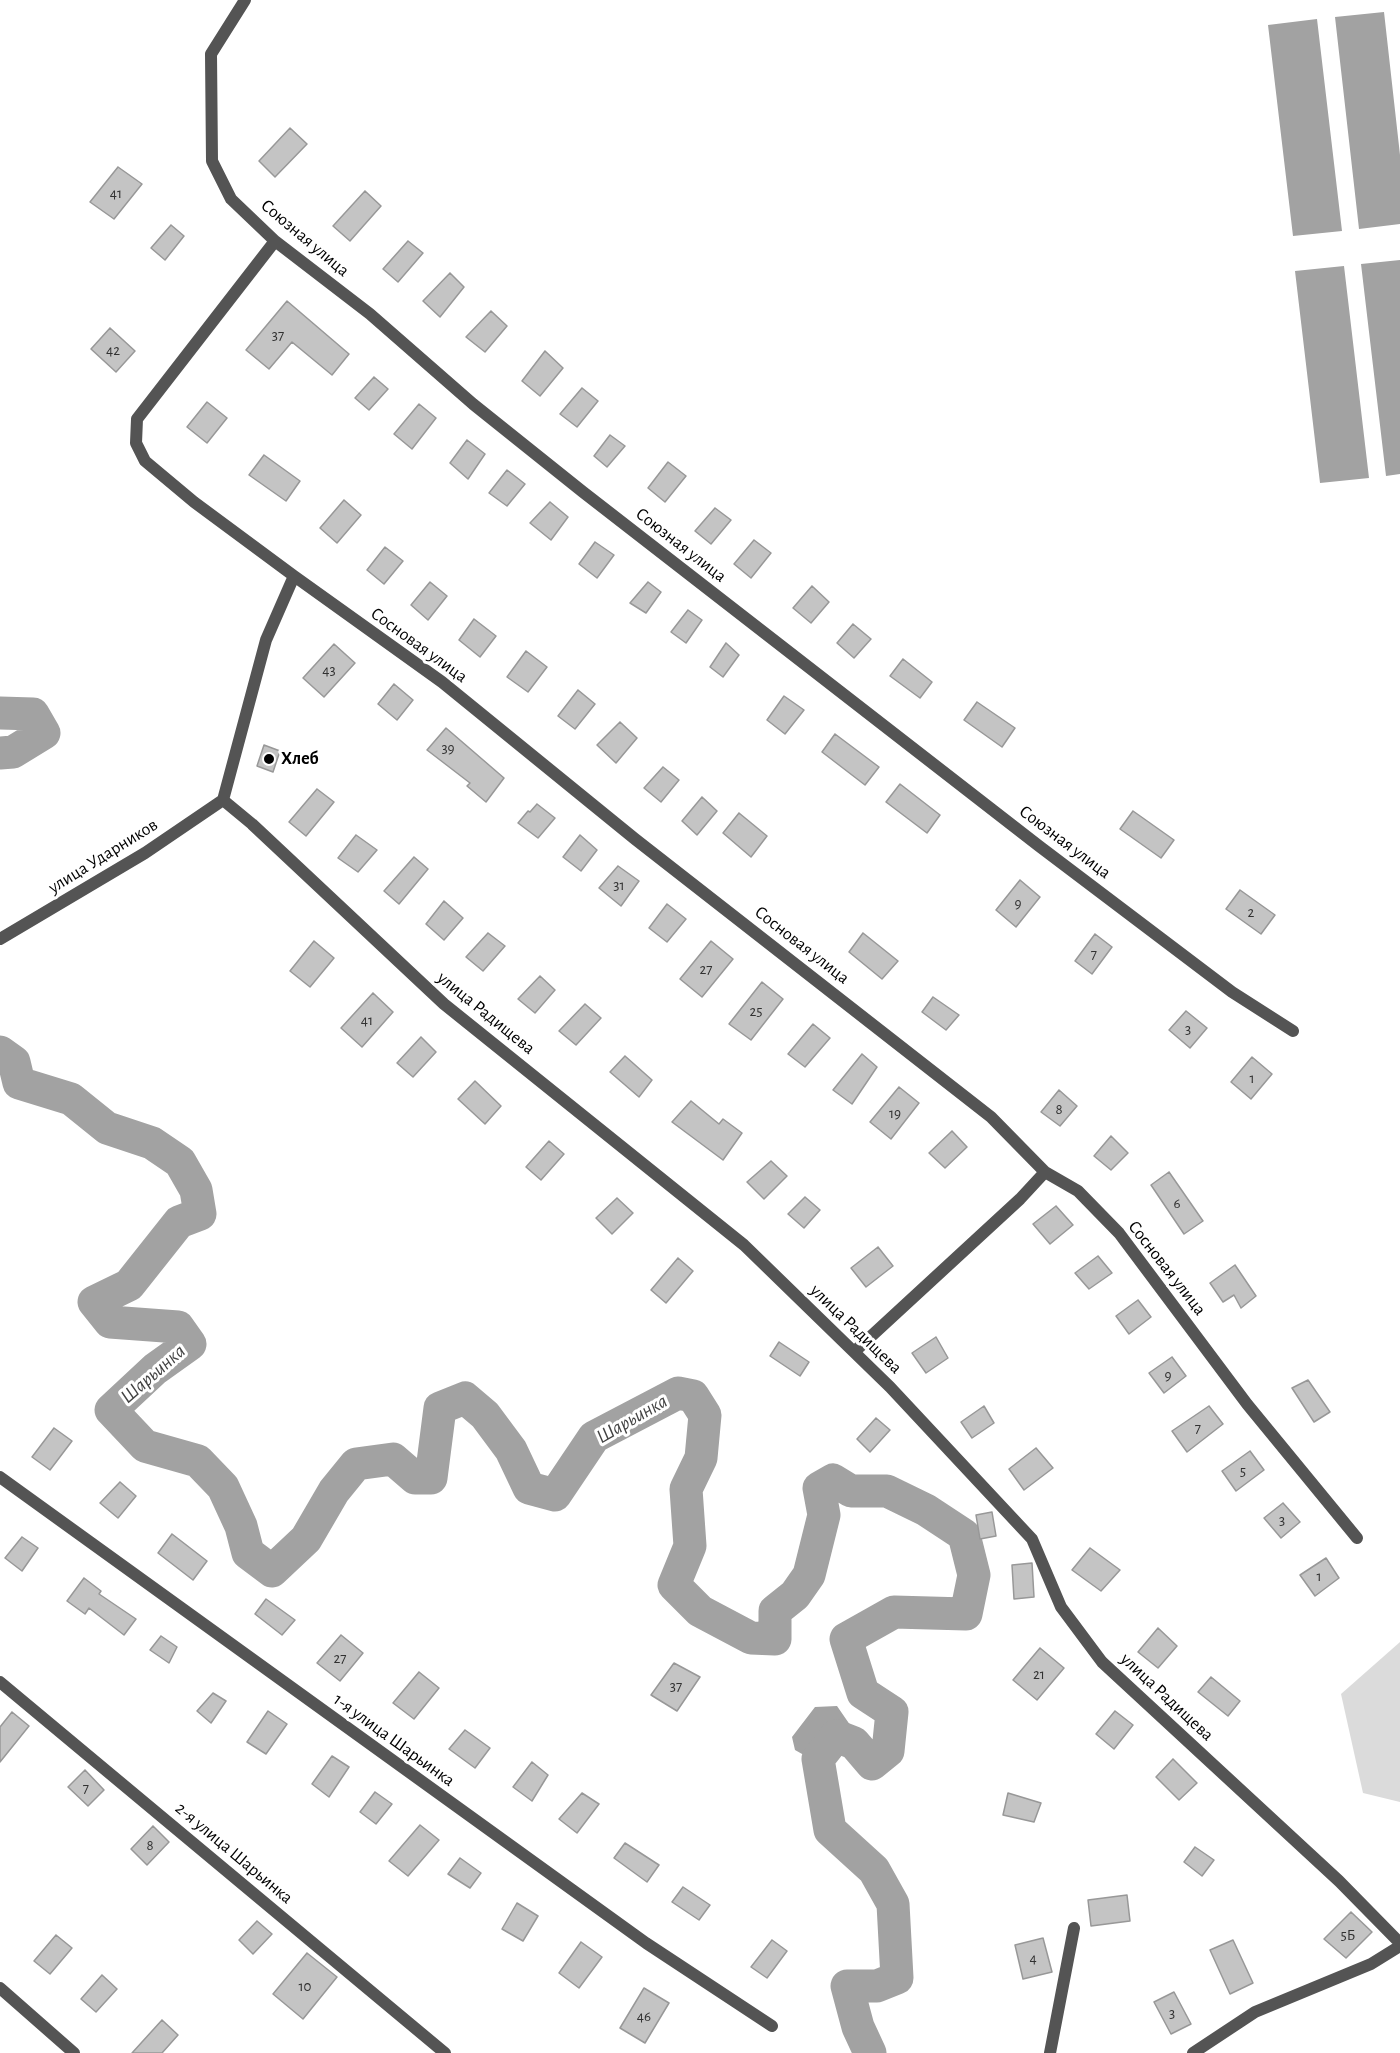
<!DOCTYPE html>
<meta charset="utf-8">
<style>
body{margin:0}
canvas{display:block;background:#fff}
</style>
<canvas width="1400" height="2053"></canvas>
<script>
const ctx = document.querySelector('canvas').getContext('2d');
ctx.lineJoin = 'round';
function fillPath(path, color) { ctx.fillStyle = color; ctx.fill(path, 'evenodd'); }
const poly = rows => new Path2D(rows.map(r => 'M' + r).join(''));
function trace(path, color, width, dash) { ctx.strokeStyle = color; ctx.lineWidth = width; ctx.lineCap = dash ? 'butt' : 'round'; ctx.setLineDash(dash || []); ctx.stroke(path); }
function label(font, color, halo, rows, align = 'center') {
  ctx.font = font + ' "Alegreya Sans",sans-serif'; ctx.lineWidth = 6; ctx.setLineDash([]); ctx.textBaseline = 'middle'; ctx.strokeStyle = halo; ctx.fillStyle = color; for (const [text, x, y, turn = 0] of rows) {
    ctx.save(); ctx.translate(x, y); ctx.rotate((+turn || 0) * Math.PI / 180); ctx.textAlign = isNaN(turn) ? turn : align; if (halo) ctx.strokeText(text, 0, 0); ctx.fillText(text, 0, 0); ctx.restore();
  }
}
fillPath(poly([
 [1400,1642,1400,1802,1363,1793,1341,1694]
]), '#dbdbdb');
fillPath(poly([
 [1384,12,1400,155,1400,224,1359,229,1335,17],
 [1317,19,1342,231,1293,236,1268,25],
 [1400,260,1400,474,1386,476,1361,264],
 [1344,266,1369,478,1320,483,1295,271],
 [837,1706,857,1735,842,1747,836,1737,811,1759,795,1750,792,1737,815,1707]
]), '#a2a2a2');
trace(poly([
 [0,713,33,714,44,733,13,752,0,753],
 [0,1052,14,1062,19,1083,71,1099,107,1128,152,1143,180,1162,196,1190,200,1214,179,1222,129,1285,94,1302,110,1322,178,1327,190,1344,155,1369,111,1410,145,1446,198,1461,223,1487,241,1526,248,1553,272,1571,306,1539,334,1491,356,1464,393,1459,415,1478,431,1478,440,1408,465,1398,485,1415,511,1450,529,1488,555,1495,594,1437,678,1393,693,1396,705,1415,701,1458,686,1489,690,1546,674,1585,700,1611,751,1638,775,1639,775,1611,795,1595,809,1575,824,1515,819,1488,833,1480,851,1491,887,1491,926,1510,964,1535,974,1575,966,1614,894,1612,846,1639,863,1693,892,1712,888,1751,872,1764,854,1743,836,1736,818,1759,830,1830,874,1870,893,1904,897,1978,877,1986,847,1986,858,2027,870,2053]
]), '#a2a2a2', 33);
const building = poly([
 [290,128,307,144,275,177,259,161,290,128],
 [118,167,142,184,114,219,90,202,118,167],
 [365,191,381,206,350,241,333,226,365,191],
 [171,225,184,236,165,260,151,248,171,225],
 [408,241,423,253,398,282,383,269,408,241],
 [450,273,464,287,440,317,423,301,450,273],
 [287,301,349,354,332,375,292,342,269,369,246,350,287,301],
 [491,311,507,326,485,352,466,337,491,311],
 [110,328,135,351,116,372,91,349,110,328],
 [545,351,563,368,540,396,522,381,545,351],
 [374,377,388,389,369,410,355,398,374,377],
 [582,388,598,401,577,427,560,414,582,388],
 [207,402,227,418,207,443,187,427,207,402],
 [419,404,436,418,412,449,394,434,419,404],
 [610,435,625,446,607,467,594,456,610,435],
 [467,440,485,454,468,479,450,463,467,440],
 [264,455,300,481,286,501,249,475,264,455],
 [668,462,686,476,665,502,648,488,668,462],
 [507,470,525,484,507,506,489,493,507,470],
 [344,500,361,515,337,543,320,528,344,500],
 [550,502,568,517,551,540,530,523,550,502],
 [715,508,731,520,711,544,695,531,715,508],
 [754,540,771,553,751,578,734,564,754,540],
 [595,542,614,555,597,578,579,564,595,542],
 [385,547,403,561,384,584,367,570,385,547],
 [430,582,447,596,428,620,411,605,430,582],
 [648,582,661,592,646,613,630,603,648,582],
 [812,586,829,602,811,623,793,608,812,586],
 [688,610,702,620,686,643,671,632,688,610],
 [474,619,496,636,480,657,459,640,474,619],
 [853,624,871,639,854,658,837,643,853,624],
 [726,643,739,655,723,677,710,667,726,643],
 [334,644,355,663,324,697,303,678,334,644],
 [526,651,547,667,528,692,507,677,526,651],
 [903,659,932,682,920,698,890,676,903,659],
 [394,684,413,700,397,720,378,704,394,684],
 [578,690,595,704,575,729,558,716,578,690],
 [784,696,804,710,785,734,767,720,784,696],
 [977,702,1015,728,1002,747,964,720,977,702],
 [620,722,637,738,616,763,597,745,620,722],
 [446,728,504,778,486,802,467,786,470,783,427,750,446,728],
 [835,734,879,767,865,785,822,752,835,734],
 [264,745,280,751,273,772,257,766,264,745],
 [663,767,679,780,661,802,644,788,663,767],
 [900,784,940,815,927,833,886,802,900,784],
 [317,789,334,802,306,836,289,822,317,789],
 [702,797,717,811,697,835,682,821,702,797],
 [537,804,555,818,538,838,518,823,528,811,530,812,537,804],
 [1133,811,1174,840,1161,858,1120,829,1133,811],
 [739,813,767,836,751,857,723,833,739,813],
 [356,835,377,850,358,872,338,858,356,835],
 [580,835,597,850,581,871,563,857,580,835],
 [414,857,428,869,399,904,384,891,414,857],
 [618,866,639,881,621,906,599,888,618,866],
 [1020,880,1040,897,1016,927,996,910,1020,880],
 [1240,890,1275,915,1261,934,1226,909,1240,890],
 [444,901,463,918,444,940,426,924,444,901],
 [667,904,686,919,667,942,649,928,667,904],
 [488,933,505,946,483,971,466,957,488,933],
 [863,933,898,961,882,979,849,952,863,933],
 [1095,934,1112,947,1092,974,1075,961,1095,934],
 [314,941,334,958,310,987,290,971,314,941],
 [711,941,733,959,702,997,680,979,711,941],
 [540,976,555,990,535,1013,518,999,540,976],
 [762,982,783,999,751,1040,729,1024,762,982],
 [373,993,393,1012,362,1047,341,1028,373,993],
 [933,997,959,1015,946,1030,922,1012,933,997],
 [585,1004,601,1018,576,1045,559,1031,585,1004],
 [1186,1011,1207,1028,1190,1048,1169,1030,1186,1011],
 [813,1024,830,1038,805,1067,788,1054,813,1024],
 [421,1037,436,1052,413,1077,397,1063,421,1037],
 [862,1054,877,1067,852,1104,833,1090,862,1054],
 [625,1056,652,1080,639,1097,610,1072,625,1056],
 [1252,1057,1272,1074,1251,1099,1231,1082,1252,1057],
 [475,1081,501,1106,485,1124,458,1099,475,1081],
 [899,1087,919,1103,891,1139,870,1122,899,1087],
 [1059,1090,1077,1106,1060,1126,1041,1112,1059,1090],
 [691,1101,719,1124,723,1119,742,1133,723,1160,672,1122,691,1101],
 [952,1131,967,1147,945,1168,929,1153,952,1131],
 [1111,1136,1128,1153,1111,1170,1094,1156,1111,1136],
 [549,1141,564,1154,541,1180,526,1167,549,1141],
 [771,1161,787,1176,764,1199,747,1182,771,1161],
 [1169,1172,1203,1221,1184,1234,1151,1185,1169,1172],
 [805,1197,820,1210,804,1228,788,1214,805,1197],
 [617,1198,633,1213,612,1234,596,1218,617,1198],
 [1056,1206,1073,1225,1050,1244,1033,1224,1056,1206],
 [878,1247,893,1266,866,1287,851,1268,878,1247],
 [1098,1256,1112,1273,1089,1289,1075,1273,1098,1256],
 [678,1258,693,1271,666,1303,651,1290,678,1258],
 [1235,1265,1256,1296,1241,1308,1234,1295,1223,1302,1210,1283,1235,1265],
 [1138,1300,1151,1317,1129,1334,1116,1316,1138,1300],
 [936,1337,948,1358,926,1373,912,1353,936,1337],
 [779,1342,809,1362,800,1376,770,1356,779,1342],
 [1172,1357,1186,1376,1164,1393,1149,1373,1172,1357],
 [1308,1380,1330,1412,1314,1422,1292,1388,1308,1380],
 [984,1406,994,1423,972,1438,961,1422,984,1406],
 [1209,1406,1223,1424,1187,1452,1172,1431,1209,1406],
 [876,1418,890,1430,870,1452,857,1439,876,1418],
 [54,1428,72,1441,50,1470,32,1457,54,1428],
 [1036,1448,1053,1468,1024,1490,1009,1469,1036,1448],
 [1250,1451,1264,1470,1236,1491,1222,1471,1250,1451],
 [120,1482,136,1496,118,1518,100,1503,120,1482],
 [1283,1503,1300,1522,1281,1538,1264,1518,1283,1503],
 [992,1512,996,1536,980,1539,976,1515,992,1512],
 [172,1534,207,1561,193,1580,158,1553,172,1534],
 [22,1537,38,1548,22,1571,5,1558,22,1537],
 [1090,1548,1120,1570,1101,1591,1072,1570,1090,1548],
 [1326,1558,1339,1578,1315,1596,1300,1575,1326,1558],
 [1032,1563,1034,1597,1014,1599,1012,1565,1032,1563],
 [84,1578,101,1591,99,1594,136,1619,124,1635,89,1608,85,1614,67,1601,84,1578],
 [266,1599,295,1620,282,1635,255,1614,266,1599],
 [1158,1628,1177,1646,1158,1668,1138,1652,1158,1628],
 [341,1635,363,1653,340,1681,317,1663,341,1635],
 [161,1636,177,1647,169,1663,150,1650,161,1636],
 [1040,1648,1064,1668,1037,1700,1013,1680,1040,1648],
 [674,1663,700,1677,677,1711,651,1695,674,1663],
 [419,1672,439,1688,414,1719,393,1703,419,1672],
 [1211,1677,1240,1701,1228,1716,1198,1692,1211,1677],
 [213,1693,226,1701,211,1723,197,1711,213,1693],
 [268,1711,287,1724,266,1754,247,1742,268,1711],
 [1115,1711,1133,1725,1114,1749,1096,1734,1115,1711],
 [12,1712,29,1726,0,1762,0,1727,12,1712],
 [465,1730,490,1748,475,1768,449,1749,465,1730],
 [332,1756,349,1767,329,1797,312,1784,332,1756],
 [1173,1759,1197,1783,1179,1800,1156,1777,1173,1759],
 [532,1762,548,1775,532,1801,513,1787,532,1762],
 [85,1770,104,1790,88,1806,68,1787,85,1770],
 [375,1792,392,1804,376,1824,360,1812,375,1792],
 [582,1793,599,1804,577,1833,559,1819,582,1793],
 [1008,1793,1041,1803,1034,1822,1003,1815,1008,1793],
 [420,1825,439,1840,408,1876,389,1861,420,1825],
 [153,1826,169,1842,147,1865,131,1849,153,1826],
 [625,1843,659,1865,647,1882,614,1858,625,1843],
 [1195,1847,1214,1860,1202,1876,1184,1862,1195,1847],
 [460,1858,481,1873,470,1888,448,1874,460,1858],
 [683,1887,710,1905,699,1920,672,1902,683,1887],
 [1127,1895,1130,1921,1091,1926,1088,1900,1127,1895],
 [517,1903,538,1916,523,1941,502,1929,517,1903],
 [1351,1912,1372,1932,1346,1958,1324,1939,1351,1912],
 [257,1921,272,1934,253,1954,239,1940,257,1921],
 [56,1935,72,1948,50,1974,34,1961,56,1935],
 [1043,1938,1052,1972,1023,1979,1015,1945,1043,1938],
 [772,1940,787,1951,767,1978,751,1967,772,1940],
 [1233,1940,1253,1983,1230,1994,1210,1950,1233,1940],
 [581,1942,602,1957,579,1988,559,1973,581,1942],
 [307,1953,337,1977,303,2019,273,1994,307,1953],
 [102,1975,117,1989,96,2012,81,1999,102,1975],
 [644,1988,669,2003,645,2043,620,2028,644,1988],
 [1174,1992,1191,2024,1171,2034,1154,2002,1174,1992],
 [162,2020,178,2035,162,2053,132,2053,162,2020]
]);
fillPath(building, '#c4c4c4');
trace(building, '#989898', 1.5);
trace(poly([
 [245,0,211,54,212,161,231,199,275,241,370,314,473,404,583,492,1039,846,1232,992,1293,1031],
 [275,241,137,419,136,443,145,461,194,502,294,576,442,682,635,839,991,1117,1045,1172,1078,1191,1119,1233,1247,1404,1357,1538],
 [223,800,252,824,444,1004,744,1245,890,1387,1032,1539,1061,1607,1102,1662,1339,1881,1400,1943],
 [223,800,266,640,294,576],
 [0,939,145,853,223,800],
 [854,1352,1020,1199,1045,1172],
 [0,1477,646,1943,772,2026],
 [0,1682,445,2053],
 [0,1988,74,2053],
 [1050,2053,1074,1928],
 [1193,2053,1255,2012,1371,1964,1400,1946]
]), '#545454', 12);
for (const [x, y, r, color] of [
 [269,759,6,"#000"]
]) { const dot = new Path2D(); dot.arc(x, y, r, 0, 2 * Math.PI); ctx.fillStyle = color; ctx.fill(dot); trace(dot, '#fff', 2); }
label('15px', '#313131', null, [
 ["41",116,193],
 ["37",278,335],
 ["42",113,350],
 ["43",329,670],
 ["39",448,748],
 ["31",619,885],
 ["9",1018,903],
 ["2",1251,912],
 ["7",1094,954],
 ["27",706,969],
 ["25",756,1011],
 ["41",367,1020],
 ["3",1188,1029],
 ["1",1252,1078],
 ["8",1059,1109],
 ["19",895,1113],
 ["6",1177,1203],
 ["9",1168,1375],
 ["7",1198,1428],
 ["5",1243,1471],
 ["3",1282,1520],
 ["1",1319,1576],
 ["27",340,1658],
 ["21",1039,1674],
 ["37",676,1686],
 ["7",86,1788],
 ["8",150,1845],
 ["5Б",1348,1935],
 ["4",1033,1958],
 ["10",305,1986],
 ["3",1172,2013],
 ["46",644,2016]
]);
label('18px', '#000', '#fff', [
 ["Союзная улица",305,238,40],
 ["Союзная улица",681,545,38],
 ["Сосновая улица",419,645,36],
 ["Союзная улица",1065,842,37],
 ["улица Ударников",103,856,-32],
 ["Сосновая улица",802,945,38],
 ["улица Радищева",486,1013,39],
 ["Сосновая улица",1167,1268,52],
 ["улица Радищева",856,1329,44],
 ["улица Радищева",1167,1697,43],
 ["1-я улица Шарьинка",394,1740,36],
 ["2-я улица Шарьинка",234,1853,40]
]);
label('bold 18px', '#000', '#fff', [
 ["Хлеб",281,759]
], 'left');
label('italic 20px', '#434343', '#fff', [
 ["Шарьинка",153,1374,-41],
 ["Шарьинка",632,1419,-30]
]);
</script>
